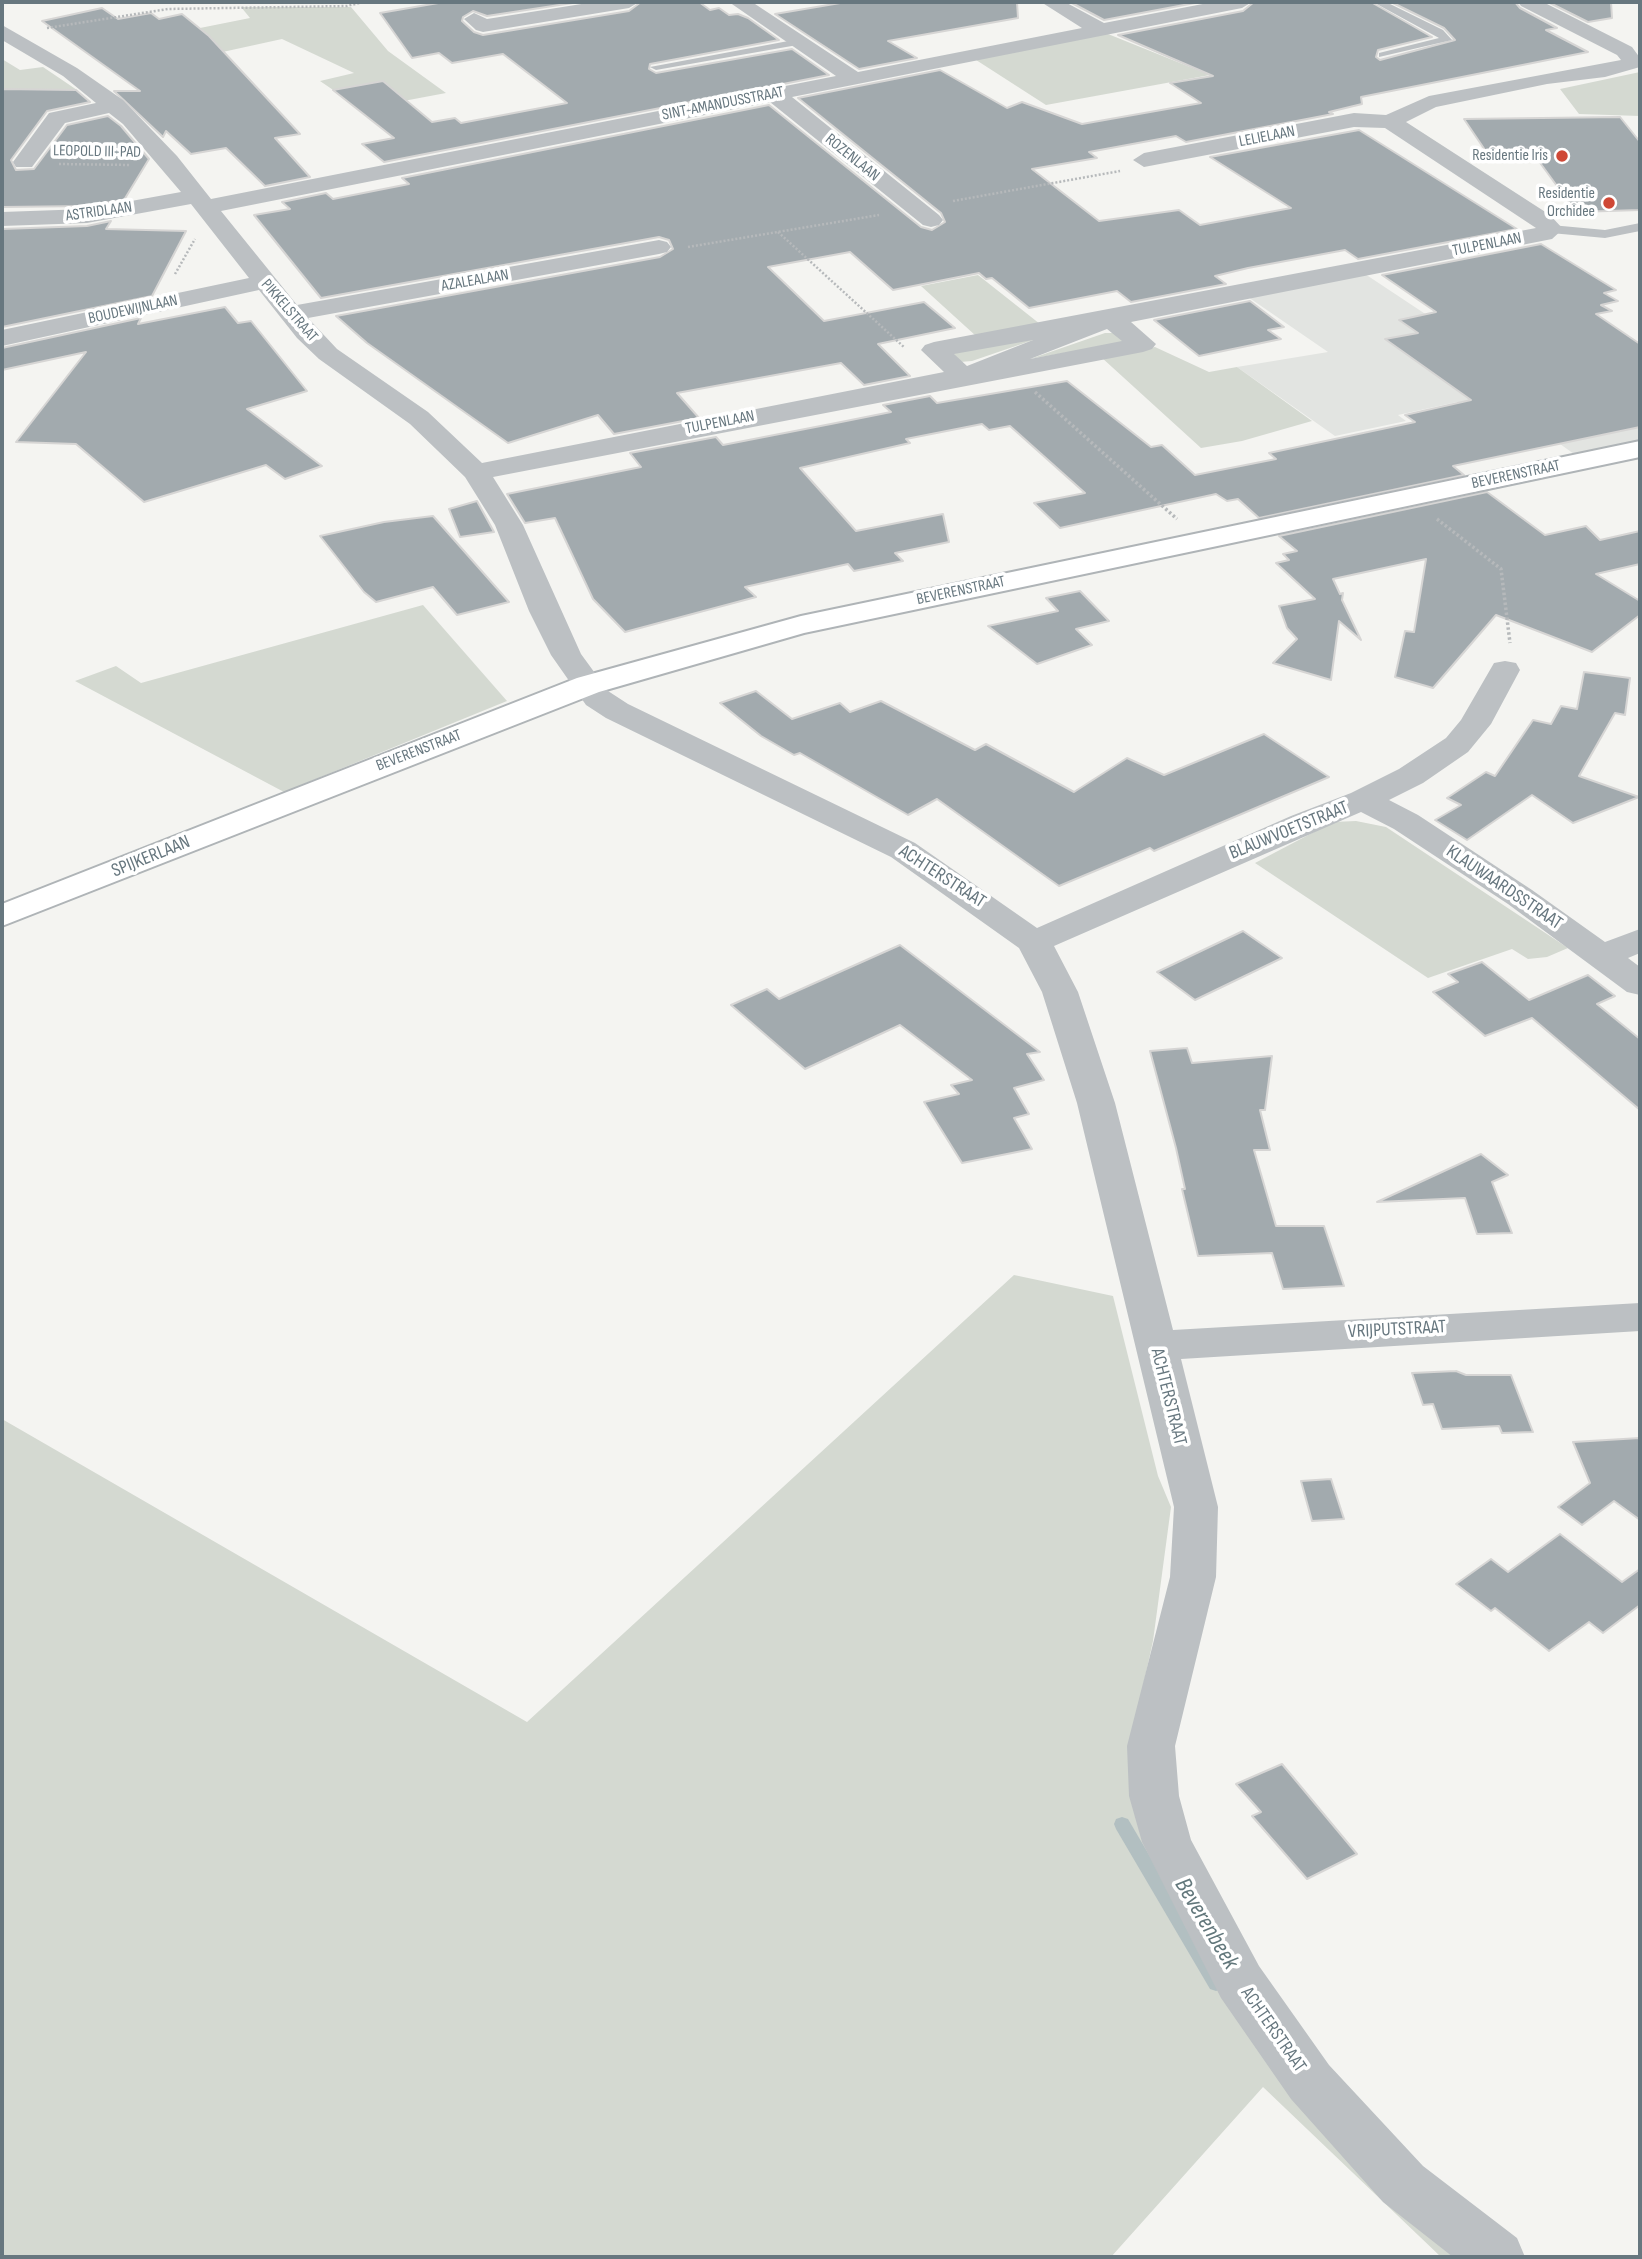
<!DOCTYPE html>
<style>
body{margin:0}
#map{position:relative;width:1642px;height:2259px;overflow:hidden;background:#f4f4f1;font-family:"Sofia Sans Condensed",sans-serif}
canvas{display:block}
.frame{position:absolute;inset:0;border:4px solid #67777f;pointer-events:none}
</style>
<div id="map">
<canvas width="1642" height="2259"></canvas>
<div class="frame"></div>
</div>
<script>
const ctx = document.querySelector('canvas').getContext('2d');
ctx.lineJoin = 'round';
function fillPath(path, color) { ctx.fillStyle = color; ctx.fill(path, 'evenodd'); }
const poly = rows => new Path2D(rows.map(r => 'M' + r).join(''));
function trace(path, color, width, dash) { ctx.strokeStyle = color; ctx.lineWidth = width; ctx.lineCap = dash ? 'butt' : 'round'; ctx.setLineDash(dash || []); ctx.stroke(path); }
function label(font, color, halo, rows, align = 'center') {
  ctx.font = font + ' "Sofia Sans Condensed",sans-serif'; ctx.lineWidth = 7; ctx.setLineDash([]); ctx.textBaseline = 'middle'; ctx.strokeStyle = halo; ctx.fillStyle = color; for (const [text, x, y, turn = 0] of rows) {
    ctx.save(); ctx.translate(x, y); ctx.rotate((+turn || 0) * Math.PI / 180); ctx.textAlign = isNaN(turn) ? turn : align; if (halo) ctx.strokeText(text, 0, 0); ctx.fillText(text, 0, 0); ctx.restore();
  }
}
fillPath(poly([
 [1365,274,1445,327,1600,317,1622,332,1567,344,1640,396,1640,440,1574,454,1535,426,1491,416,1457,402,1398,415,1406,421,1335,436,1237,367,1328,352,1248,297]
]), '#e2e4e1');
fillPath(poly([
 [241,7,351,7,388,51,446,93,361,109,320,81,354,73,282,39,218,53,190,30,250,18],
 [1103,32,1210,75,1046,105,973,58],
 [2,59,20,70,43,67,77,90,2,89],
 [1640,72,1640,116,1579,114,1560,89],
 [978,275,1040,324,976,336,921,286],
 [1105,333,1118,333,1126,342,1030,359],
 [1045,336,972,361,960,362,952,352],
 [1155,347,1209,372,1237,367,1312,421,1242,441,1201,448,1101,357],
 [423,605,507,701,284,792,75,681,116,666,141,683],
 [1356,821,1386,827,1568,948,1547,957,1528,959,1512,949,1428,978,1255,863,1333,822],
 [1014,1275,1113,1296,1158,1476,1171,1507,1153,1641,1132,1736,1133,1788,1403,2198,1475,2257,1441,2257,1263,2087,1111,2257,2,2257,2,1419,527,1722]
]), '#d4d9d1');
fillPath(poly([
 [1122,1817,1128,1819,1222,1979,1224,1984,1222,1989,1216,1991,1210,1989,1116,1829,1114,1824,1116,1819,1122,1817]
]), '#b2bfc1');
const building = poly([
 [444,2,579,2,487,16,473,11,463,17,462,21,474,32,483,35,629,11,641,2,699,2,710,10,719,8,729,15,738,14,748,18,779,40,650,64,649,69,656,73,792,49,829,75,384,162,362,144,394,138,333,90,383,81,432,122,455,118,461,123,567,103,503,54,452,63,439,53,412,58,380,13,444,2],
 [846,2,1017,2,1018,18,888,41,917,58,859,69,775,14,846,2],
 [1070,2,1200,2,1104,20,1070,2],
 [1254,2,1371,2,1432,37,1378,50,1376,57,1380,60,1455,40,1444,28,1391,2,1515,2,1520,8,1557,28,1546,30,1588,52,1361,97,1362,104,1329,112,1333,114,1186,142,1176,136,1089,152,1097,158,1032,169,1099,221,1179,210,1200,225,1291,208,1210,157,1359,130,1517,229,1358,259,1345,250,1248,268,1215,276,1226,284,1131,302,1117,291,1029,308,992,278,986,279,979,273,893,290,850,252,768,267,824,321,924,302,955,328,878,344,910,376,864,385,841,363,677,393,699,418,614,434,598,415,508,443,367,343,336,316,660,257,673,249,669,240,659,237,321,298,254,215,290,209,282,202,326,193,333,199,409,184,402,178,769,105,921,227,932,230,945,222,941,213,798,98,940,70,1007,108,1022,102,1082,124,1201,103,1170,83,1213,76,1118,35,1243,11,1254,2],
 [1548,2,1611,2,1612,18,1588,22,1548,2],
 [102,8,118,19,151,13,159,19,182,14,209,36,300,134,275,138,310,177,265,186,226,148,191,154,166,131,163,137,114,91,140,91,42,21,102,8],
 [2,89,76,90,90,102,47,111,11,160,16,170,34,169,67,125,108,116,121,126,149,159,124,200,87,206,2,207,2,89],
 [1620,117,1640,142,1640,210,1576,212,1538,160,1527,160,1521,152,1487,153,1464,119,1620,117],
 [111,221,106,229,186,231,152,296,2,327,2,229,87,226,111,221],
 [1541,244,1616,290,1604,293,1618,301,1601,305,1612,311,1596,314,1640,344,1640,427,1453,466,1464,475,1259,518,1238,499,1227,501,1216,494,1060,528,1034,503,1085,493,1010,426,989,430,982,424,906,439,910,443,800,468,856,531,943,514,949,542,895,553,903,561,854,571,848,564,745,587,756,597,625,632,593,599,555,518,525,523,507,494,641,467,630,453,716,437,723,445,836,423,891,412,883,405,930,396,937,403,1067,381,1151,447,1162,445,1195,475,1276,459,1269,453,1415,422,1405,415,1471,400,1385,339,1418,333,1399,320,1436,312,1382,275,1541,244],
 [1250,301,1284,327,1268,330,1281,339,1199,356,1154,320,1250,301],
 [225,307,238,323,251,321,307,391,247,409,322,466,285,479,266,465,144,502,76,444,16,442,86,352,2,370,2,348,141,318,138,324,225,307],
 [1487,492,1545,535,1586,526,1600,540,1640,531,1640,564,1596,574,1640,601,1640,615,1592,652,1496,615,1433,688,1395,677,1405,631,1414,632,1426,559,1333,579,1340,594,1343,593,1342,600,1361,640,1339,621,1331,680,1273,663,1297,639,1287,628,1279,606,1315,599,1276,563,1289,560,1283,554,1297,551,1279,536,1487,492],
 [477,501,494,532,460,537,449,509,477,501],
 [433,516,509,602,457,615,433,587,376,602,364,592,320,536,384,522,433,516],
 [1080,591,1109,621,1076,629,1092,645,1037,664,988,626,1058,611,1046,598,1080,591],
 [1584,672,1630,678,1625,715,1615,713,1579,776,1639,797,1573,823,1532,795,1467,840,1435,820,1461,805,1447,798,1486,772,1495,776,1533,720,1551,724,1561,706,1577,709,1584,672],
 [756,691,792,719,840,703,850,712,881,701,975,750,986,744,1074,792,1127,758,1164,775,1264,734,1329,777,1154,851,1150,848,1059,886,937,799,908,815,800,753,794,755,761,736,720,703,756,691],
 [1243,931,1282,958,1195,1000,1157,972,1243,931],
 [900,945,1040,1052,1027,1054,1044,1080,1014,1088,1029,1114,1014,1118,1032,1149,962,1163,924,1102,959,1094,951,1085,972,1080,900,1025,805,1069,731,1005,767,989,779,999,900,945],
 [1482,962,1529,1000,1588,975,1615,996,1597,1004,1640,1039,1640,1110,1532,1018,1485,1036,1433,992,1458,982,1448,974,1482,962],
 [1187,1048,1192,1063,1272,1056,1265,1110,1260,1110,1270,1150,1254,1150,1276,1226,1324,1226,1344,1286,1283,1289,1272,1253,1198,1256,1182,1189,1185,1189,1176,1148,1150,1051,1187,1048],
 [1481,1154,1508,1175,1492,1182,1512,1233,1477,1234,1465,1198,1377,1202,1481,1154],
 [1456,1371,1466,1375,1511,1375,1533,1432,1502,1433,1499,1426,1442,1429,1433,1404,1423,1405,1412,1373,1456,1371],
 [1640,1438,1640,1520,1614,1501,1582,1525,1558,1507,1590,1483,1573,1442,1640,1438],
 [1331,1479,1344,1519,1312,1521,1301,1481,1331,1479],
 [1560,1534,1622,1582,1640,1569,1640,1605,1603,1633,1589,1622,1549,1651,1495,1608,1491,1611,1456,1584,1491,1559,1508,1572,1560,1534],
 [1282,1764,1357,1854,1307,1879,1252,1816,1261,1812,1236,1784,1282,1764]
]);
fillPath(building, '#a2aaae');
trace(building, '#d6d5d4', 2);
const secondary = poly([
 [1640,441,1640,457,804,633,599,692,2,926,2,904,577,678,801,616,1640,441]
]);
trace(secondary, '#afb4b7', 4);
trace(poly([
 [47,28,168,9,347,6,363,2],
 [59,164,131,165],
 [953,201,1120,171],
 [778,232,905,348],
 [688,247,879,215],
 [175,274,195,239]
]), '#b6b9bb', 2.5, [2, 2]);
trace(poly([
 [1035,392,1177,519],
 [1437,519,1501,569,1510,643]
]), '#b6b9bb', 3.5, [2.5, 2.5]);
fillPath(poly([
 [1373,2,1386,2,1443,30,1452,40,1379,57,1379,53,1439,38,1373,2],
 [799,39,805,42,803,44,656,70,650,67,799,39],
 [1640,223,1640,231,1605,238,1551,233,1545,229,1551,225,1605,230,1640,223]
]), '#bcc0c3');
fillPath(poly([
 [594,2,639,2,629,8,483,32,476,30,464,19,474,13,487,19,594,2],
 [729,2,752,2,858,72,1082,28,1041,2,1065,2,1104,23,1213,2,1252,2,1242,8,792,97,939,215,943,220,939,225,931,227,923,225,770,102,221,211,297,305,659,240,667,242,671,247,667,252,659,254,308,318,337,349,428,412,482,463,944,372,921,350,925,345,934,342,1536,228,1385,128,1354,127,1144,167,1133,160,1144,153,1354,113,1386,115,1429,96,1621,60,1617,55,1521,6,1518,2,1543,2,1632,47,1640,58,1640,67,1605,77,1547,84,1436,107,1406,122,1550,215,1563,229,1552,239,1131,322,1156,344,1152,349,1143,352,493,477,523,525,581,654,608,691,628,704,915,843,1037,928,1291,816,1351,793,1399,769,1446,738,1461,720,1494,663,1505,661,1516,663,1520,670,1491,724,1468,752,1423,783,1389,800,1418,815,1532,890,1605,942,1640,929,1640,953,1628,958,1640,967,1640,995,1627,992,1508,904,1394,829,1361,812,1054,946,1078,992,1115,1103,1173,1330,1640,1303,1640,1331,1181,1359,1218,1507,1216,1577,1175,1746,1179,1796,1191,1840,1259,1966,1329,2065,1423,2166,1517,2238,1525,2257,1453,2257,1383,2202,1291,2099,1221,1998,1142,1842,1129,1796,1127,1746,1170,1577,1174,1507,1077,1103,1042,992,1019,948,891,857,606,718,586,705,551,655,529,611,495,525,465,477,410,424,319,359,297,338,259,290,2,346,2,330,249,278,191,204,87,223,2,226,2,212,87,209,181,192,123,124,109,113,65,123,32,167,16,167,13,162,49,113,96,103,63,76,2,40,2,25,77,68,123,100,177,156,211,199,836,76,729,2],
 [1107,329,1122,341,1030,359,1107,329],
 [1033,340,967,366,954,354,1033,340]
]), '#bcc0c3');
fillPath(secondary, '#fff');
for (const [x, y, r, color] of [
 [1562,156,7,"#cf4836"],
 [1609,203,7,"#cf4836"]
]) { const dot = new Path2D(); dot.arc(x, y, r, 0, 2 * Math.PI); ctx.fillStyle = color; ctx.fill(dot); trace(dot, '#fff', 2.5); }
label('16px', '#67777f', '#fff', [
 ["SINT-AMANDUSSTRAAT",723,104,-11],
 ["LELIELAAN",1267,137,-11],
 ["LEOPOLD III-PAD",97,152,1],
 ["ROZENLAAN",852,158,39],
 ["ASTRIDLAAN",99,212,-8],
 ["TULPENLAAN",1487,245,-11],
 ["AZALEALAAN",475,281,-10],
 ["BOUDEWIJNLAAN",133,310,-12],
 ["PIKKELSTRAAT",289,311,49],
 ["TULPENLAAN",720,423,-11],
 ["BEVERENSTRAAT",1516,475,-12],
 ["BEVERENSTRAAT",961,591,-12],
 ["BEVERENSTRAAT",419,751,-21]
]);
label('16px', '#67777f', '#fff', [
 ["Residentie Iris",1548,156],
 ["Residentie",1595,194],
 ["Orchidee",1595,212]
], 'right');
label('19px', '#67777f', '#fff', [
 ["BLAUWVOETSTRAAT",1289,831,-22],
 ["SPIJKERLAAN",151,857,-22],
 ["ACHTERSTRAAT",942,877,33],
 ["KLAUWAARDSSTRAAT",1504,888,34],
 ["VRIJPUTSTRAAT",1397,1330,-3],
 ["ACHTERSTRAAT",1168,1397,76],
 ["ACHTERSTRAAT",1273,2030,55]
]);
label('italic 24px', '#63787c', '#fff', [
 ["Beverenbeek",1206,1924,59]
]);
</script>
